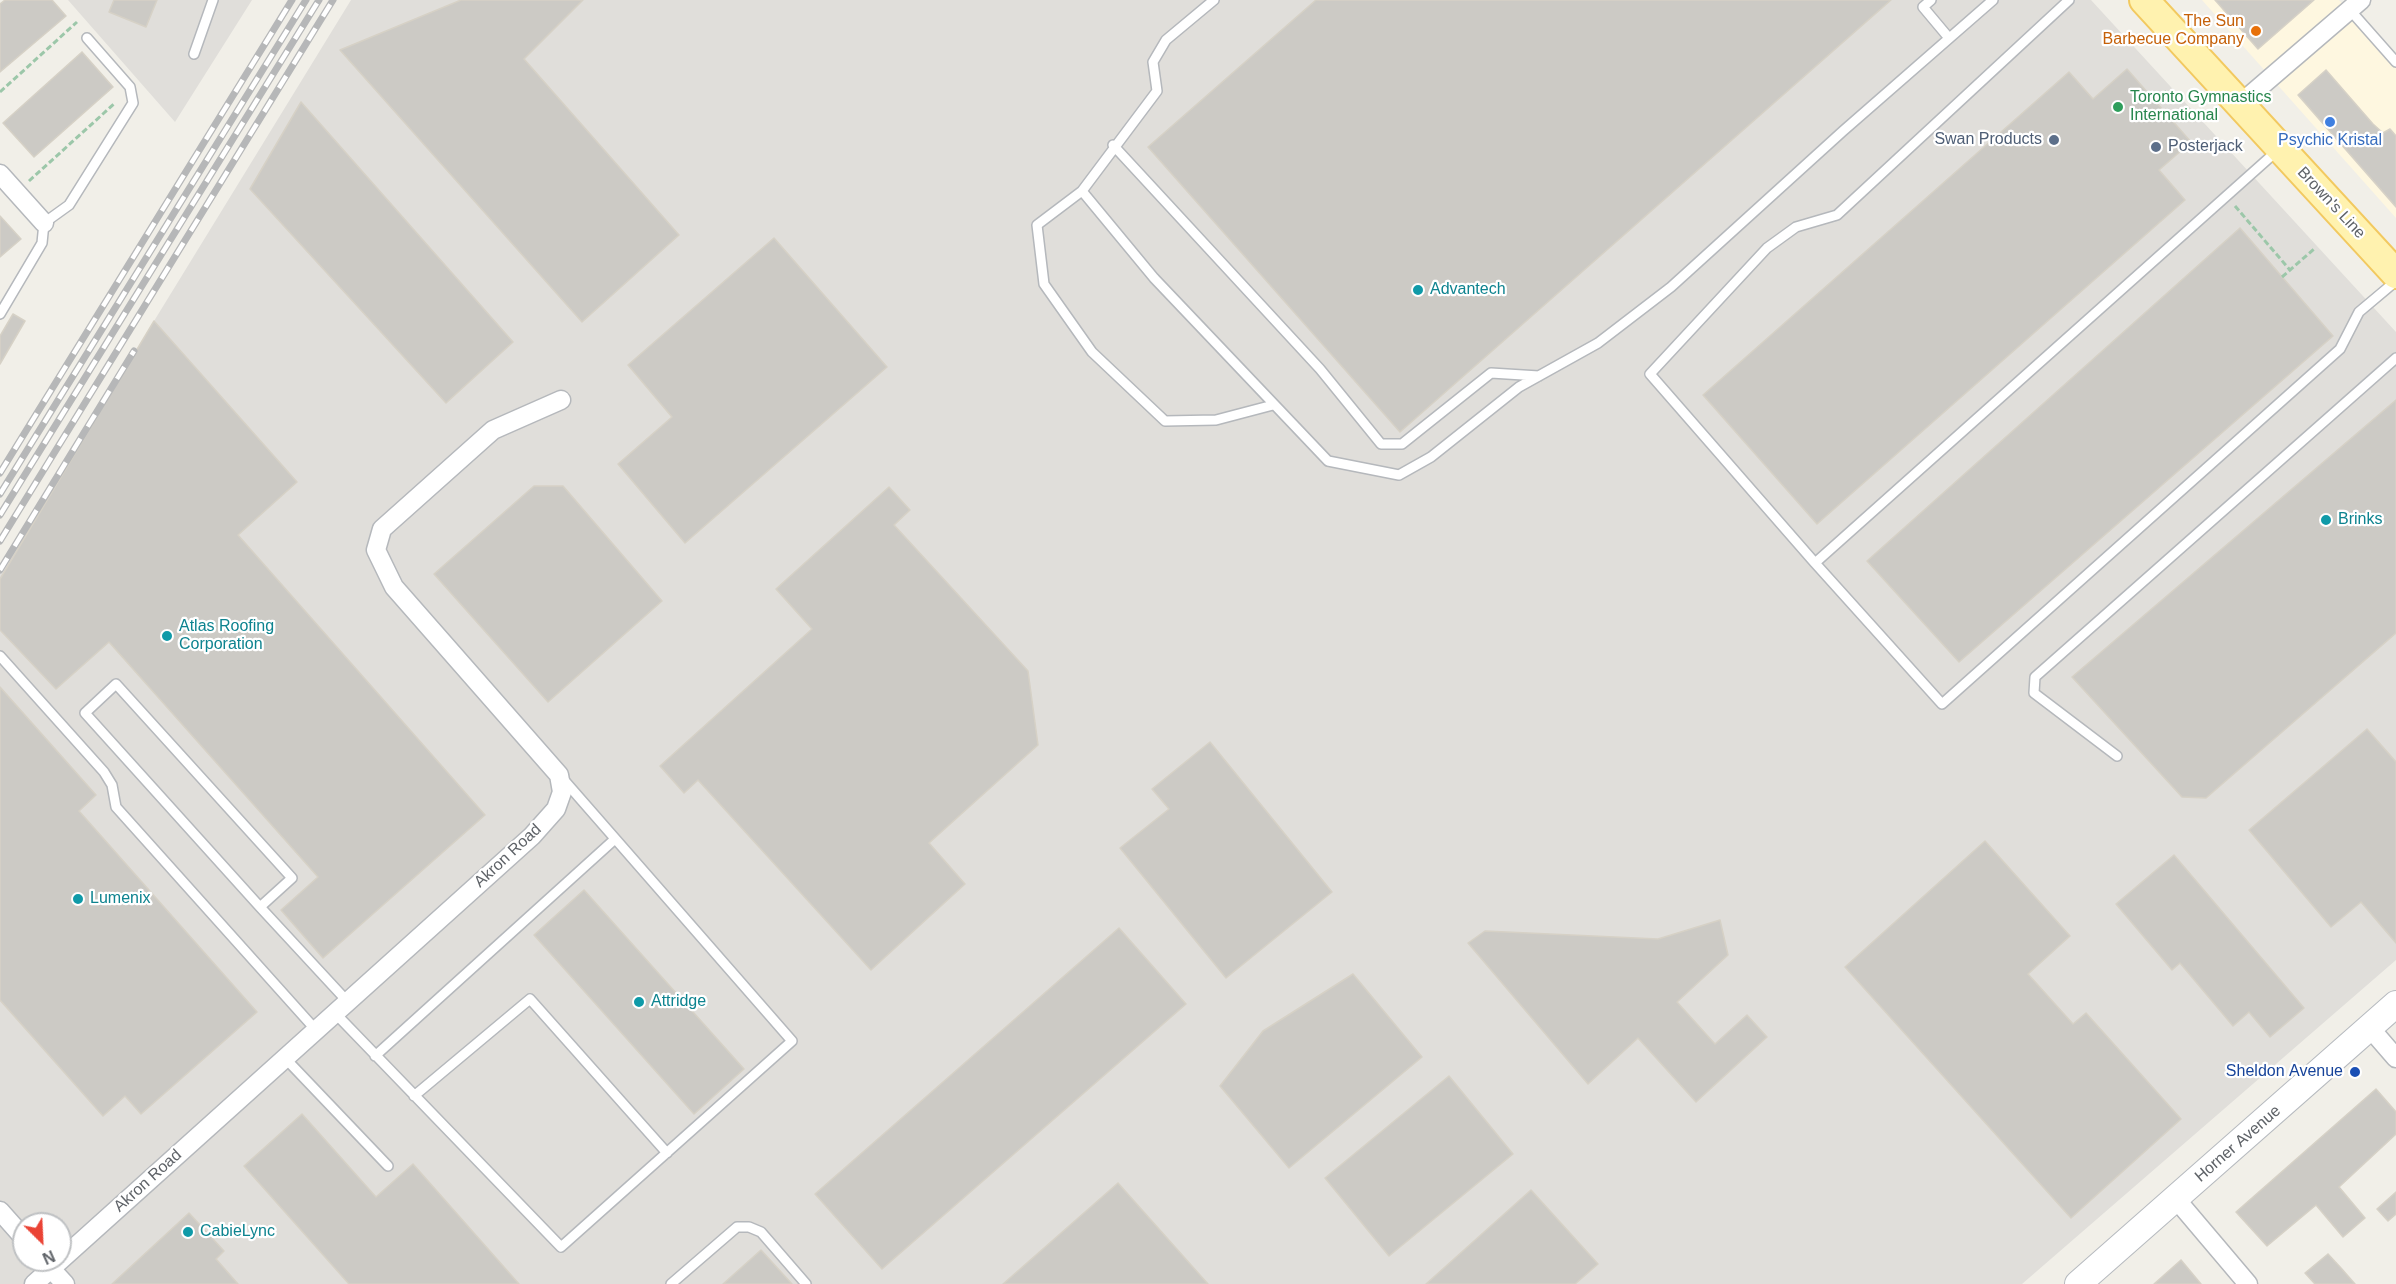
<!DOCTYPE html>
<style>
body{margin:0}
#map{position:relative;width:2396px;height:1284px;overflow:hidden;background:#f1efe8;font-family:Helvetica,sans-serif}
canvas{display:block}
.north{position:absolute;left:12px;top:1212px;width:60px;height:60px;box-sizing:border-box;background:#fff;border:2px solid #bfc1c3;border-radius:50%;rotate:156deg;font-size:16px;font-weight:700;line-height:24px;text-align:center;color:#5f6368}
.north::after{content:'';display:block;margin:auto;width:21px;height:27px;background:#ea4335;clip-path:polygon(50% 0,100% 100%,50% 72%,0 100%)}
</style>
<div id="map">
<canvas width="2396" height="1284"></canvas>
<div class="north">N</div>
</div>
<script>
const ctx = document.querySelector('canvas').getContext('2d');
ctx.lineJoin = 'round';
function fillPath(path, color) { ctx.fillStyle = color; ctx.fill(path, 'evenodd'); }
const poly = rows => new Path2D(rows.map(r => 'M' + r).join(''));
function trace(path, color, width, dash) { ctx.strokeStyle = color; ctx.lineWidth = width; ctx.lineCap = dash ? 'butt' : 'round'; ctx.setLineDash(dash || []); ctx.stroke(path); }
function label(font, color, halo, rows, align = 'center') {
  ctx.font = font + ' Helvetica,sans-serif'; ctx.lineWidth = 4.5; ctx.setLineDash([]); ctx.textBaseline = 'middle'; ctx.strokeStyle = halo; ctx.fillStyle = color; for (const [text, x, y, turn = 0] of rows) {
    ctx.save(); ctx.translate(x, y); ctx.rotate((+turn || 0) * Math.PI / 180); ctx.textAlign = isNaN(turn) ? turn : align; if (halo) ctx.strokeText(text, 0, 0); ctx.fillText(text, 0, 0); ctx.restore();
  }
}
fillPath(poly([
 [2202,0,2339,0,2396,64,2396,218]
]), '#fef7e0');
fillPath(poly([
 [68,0,252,0,175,122],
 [351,0,2091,0,2396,332,2396,960,2022,1284,0,1284,0,572],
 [24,1224,60,1224,60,1260,24,1260]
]), '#e0deda');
const building = poly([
 [5,0,52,0,66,16,0,72,0,4,5,0],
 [114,0,157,0,146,27,109,12,114,0],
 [461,0,583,0,524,59,679,235,582,322,340,50,461,0],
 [1316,0,1891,0,1400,432,1148,147,1316,0],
 [2215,0,2314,0,2258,49,2215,0],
 [82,52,113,87,34,157,3,123,82,52],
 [2127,69,2191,142,2159,170,2185,200,1817,524,1703,395,2069,72,2093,99,2127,69],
 [2326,70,2373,124,2383,133,2390,129,2396,136,2396,207,2298,95,2326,70],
 [301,102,513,342,446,403,250,189,301,102],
 [0,216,21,239,0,257,0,216],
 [2240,228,2333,336,1959,662,1867,561,2240,228],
 [774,238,887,367,685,543,618,464,672,417,628,365,774,238],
 [13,314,25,321,0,364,0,336,13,314],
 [154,321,297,482,238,535,485,815,323,958,281,910,318,877,109,642,56,689,0,630,0,579,154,321],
 [2396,400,2396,633,2206,798,2182,797,2072,677,2396,400],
 [534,486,563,486,662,601,548,702,434,574,534,486],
 [889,487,910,510,894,525,1028,671,1038,745,929,843,965,884,871,970,698,780,684,793,660,766,812,629,776,589,889,487],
 [0,687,96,795,79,811,257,1012,141,1114,125,1096,103,1116,0,1000,0,687],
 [2367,729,2396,762,2396,943,2361,902,2331,927,2249,830,2367,729],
 [1210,742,1332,892,1226,978,1120,848,1169,809,1152,789,1210,742],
 [1985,841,2070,936,2028,974,2073,1024,2086,1013,2181,1119,2071,1218,1845,967,1985,841],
 [2174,855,2304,1008,2270,1037,2249,1012,2233,1026,2180,963,2172,970,2116,904,2174,855],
 [584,890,744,1069,694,1114,534,935,584,890],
 [1720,920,1728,955,1677,1002,1715,1044,1747,1015,1767,1037,1696,1102,1638,1038,1588,1084,1468,943,1485,931,1658,939,1720,920],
 [1119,928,1186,1004,882,1269,815,1194,1119,928],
 [1353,974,1422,1057,1289,1168,1220,1086,1263,1031,1353,974],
 [1449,1076,1513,1154,1389,1256,1325,1178,1449,1076],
 [2376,1089,2396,1112,2396,1134,2339,1187,2365,1218,2343,1237,2316,1205,2267,1246,2236,1212,2376,1089],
 [302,1114,376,1197,413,1164,519,1284,349,1284,244,1166,302,1114],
 [1118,1183,1208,1284,1003,1284,1118,1183],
 [1531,1190,1598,1264,1575,1284,1426,1284,1531,1190],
 [2396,1192,2396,1214,2388,1221,2377,1209,2396,1192],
 [189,1213,224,1251,216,1259,238,1284,112,1284,189,1213],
 [761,1250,792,1284,723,1284,761,1250],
 [2328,1254,2341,1268,2355,1284,2315,1284,2305,1273,2328,1254],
 [2181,1260,2201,1284,2154,1284,2181,1260]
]);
fillPath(building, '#cccac5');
trace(building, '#d6d1c6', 1.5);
const lane = poly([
 [1214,0,1166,40,1153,62,1157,91,1082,191,1037,225,1044,284,1092,352,1165,421,1216,420,1273,405],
 [1931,0,1923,7,1949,38],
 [2350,10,2396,62],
 [194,54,213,0],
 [1113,145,1320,369,1381,444,1402,444,1491,373,1539,376],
 [2278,150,1815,563,1942,704,2340,349,2359,312,2396,281],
 [1082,191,1154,278,1328,461,1399,475,1431,457,1519,387,1598,343,1671,287,1843,131,1993,0],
 [0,314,42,243,44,223,69,205,133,103,130,87,87,38],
 [1815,563,1650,374,1767,248,1796,227,1837,215,2069,0],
 [0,656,104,772,112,785,116,807,315,1029],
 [2117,756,2034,693,2035,677,2396,358],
 [260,907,292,878,116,684,85,713,260,907,347,1001],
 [334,1012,561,1247,792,1041,563,779],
 [375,1056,615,839],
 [284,1057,388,1166],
 [414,1096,530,999,667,1153],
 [671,1284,737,1227,749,1227,761,1232,806,1284]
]);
const street = poly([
 [2240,104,2361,0],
 [0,174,44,223],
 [2370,1028,2396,1058],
 [2176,1199,2248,1284],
 [0,1211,24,1238],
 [44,1261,65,1284],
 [34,1284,532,836,556,809,562,792,559,775,394,587,376,550,382,529,493,430,561,400]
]);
const secondary = poly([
 [2078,1284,2396,1004]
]);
const primary = poly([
 [2144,0,2396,274]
]);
trace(lane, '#b5b8bc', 12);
trace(street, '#b5b8bc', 21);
trace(secondary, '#b6babf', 28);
trace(primary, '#f2c960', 32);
trace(poly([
 [0,92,77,22],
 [2156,102,2168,90],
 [29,181,115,103],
 [2235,206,2290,270],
 [2282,277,2314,249]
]), '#9cc7a9', 3, [6, 3]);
trace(lane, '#fff', 9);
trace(street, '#fff', 18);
trace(secondary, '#fff', 26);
trace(primary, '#fff2af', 28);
const rail = poly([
 [0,473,292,0],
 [0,494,306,0],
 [0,515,319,0],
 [0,541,333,0],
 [0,570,134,351]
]);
trace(rail, '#b6b7b8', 7);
trace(rail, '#fff', 4.5, [14]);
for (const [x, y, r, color] of [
 [2256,31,6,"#e8710a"],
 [2118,107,6,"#2e9e5b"],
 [2330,122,6,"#3f7fe0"],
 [2054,140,6,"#5c6f8a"],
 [2156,147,6,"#5c6f8a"],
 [1418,290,6,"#0f9aa8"],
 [2326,520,6,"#0f9aa8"],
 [167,636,6,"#0f9aa8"],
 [78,899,6,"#0f9aa8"],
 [639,1002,6,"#0f9aa8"],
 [2355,1072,6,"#1a4fb4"],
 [188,1232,6,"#0f9aa8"]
]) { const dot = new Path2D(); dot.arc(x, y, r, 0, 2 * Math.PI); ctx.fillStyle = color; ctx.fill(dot); trace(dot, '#fff', 2); }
label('16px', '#c56008', '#fff', [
 ["The Sun",2244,22],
 ["Barbecue Company",2244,40]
], 'right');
label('16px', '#27864d', '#fff', [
 ["Toronto Gymnastics",2130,98],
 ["International",2130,116]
], 'left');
label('16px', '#4e5e75', '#fff', [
 ["Swan Products",2042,140],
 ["Posterjack",2168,147,"left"]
], 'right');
label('16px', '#366cbe', '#fff', [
 ["Psychic Kristal",2330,141]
]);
label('16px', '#5f6368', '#fff', [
 ["Brown's Line",2331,203,47],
 ["Akron Road",508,856,-43],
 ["Horner Avenue",2238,1144,-41],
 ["Akron Road",148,1181,-42]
]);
label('16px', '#0d838f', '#fff', [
 ["Advantech",1430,290],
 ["Brinks",2338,520],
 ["Atlas Roofing",179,627],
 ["Corporation",179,645],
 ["Lumenix",90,899],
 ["Attridge",651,1002],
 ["CabieLync",200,1232]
], 'left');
label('16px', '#164399', '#fff', [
 ["Sheldon Avenue",2343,1072]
], 'right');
</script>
